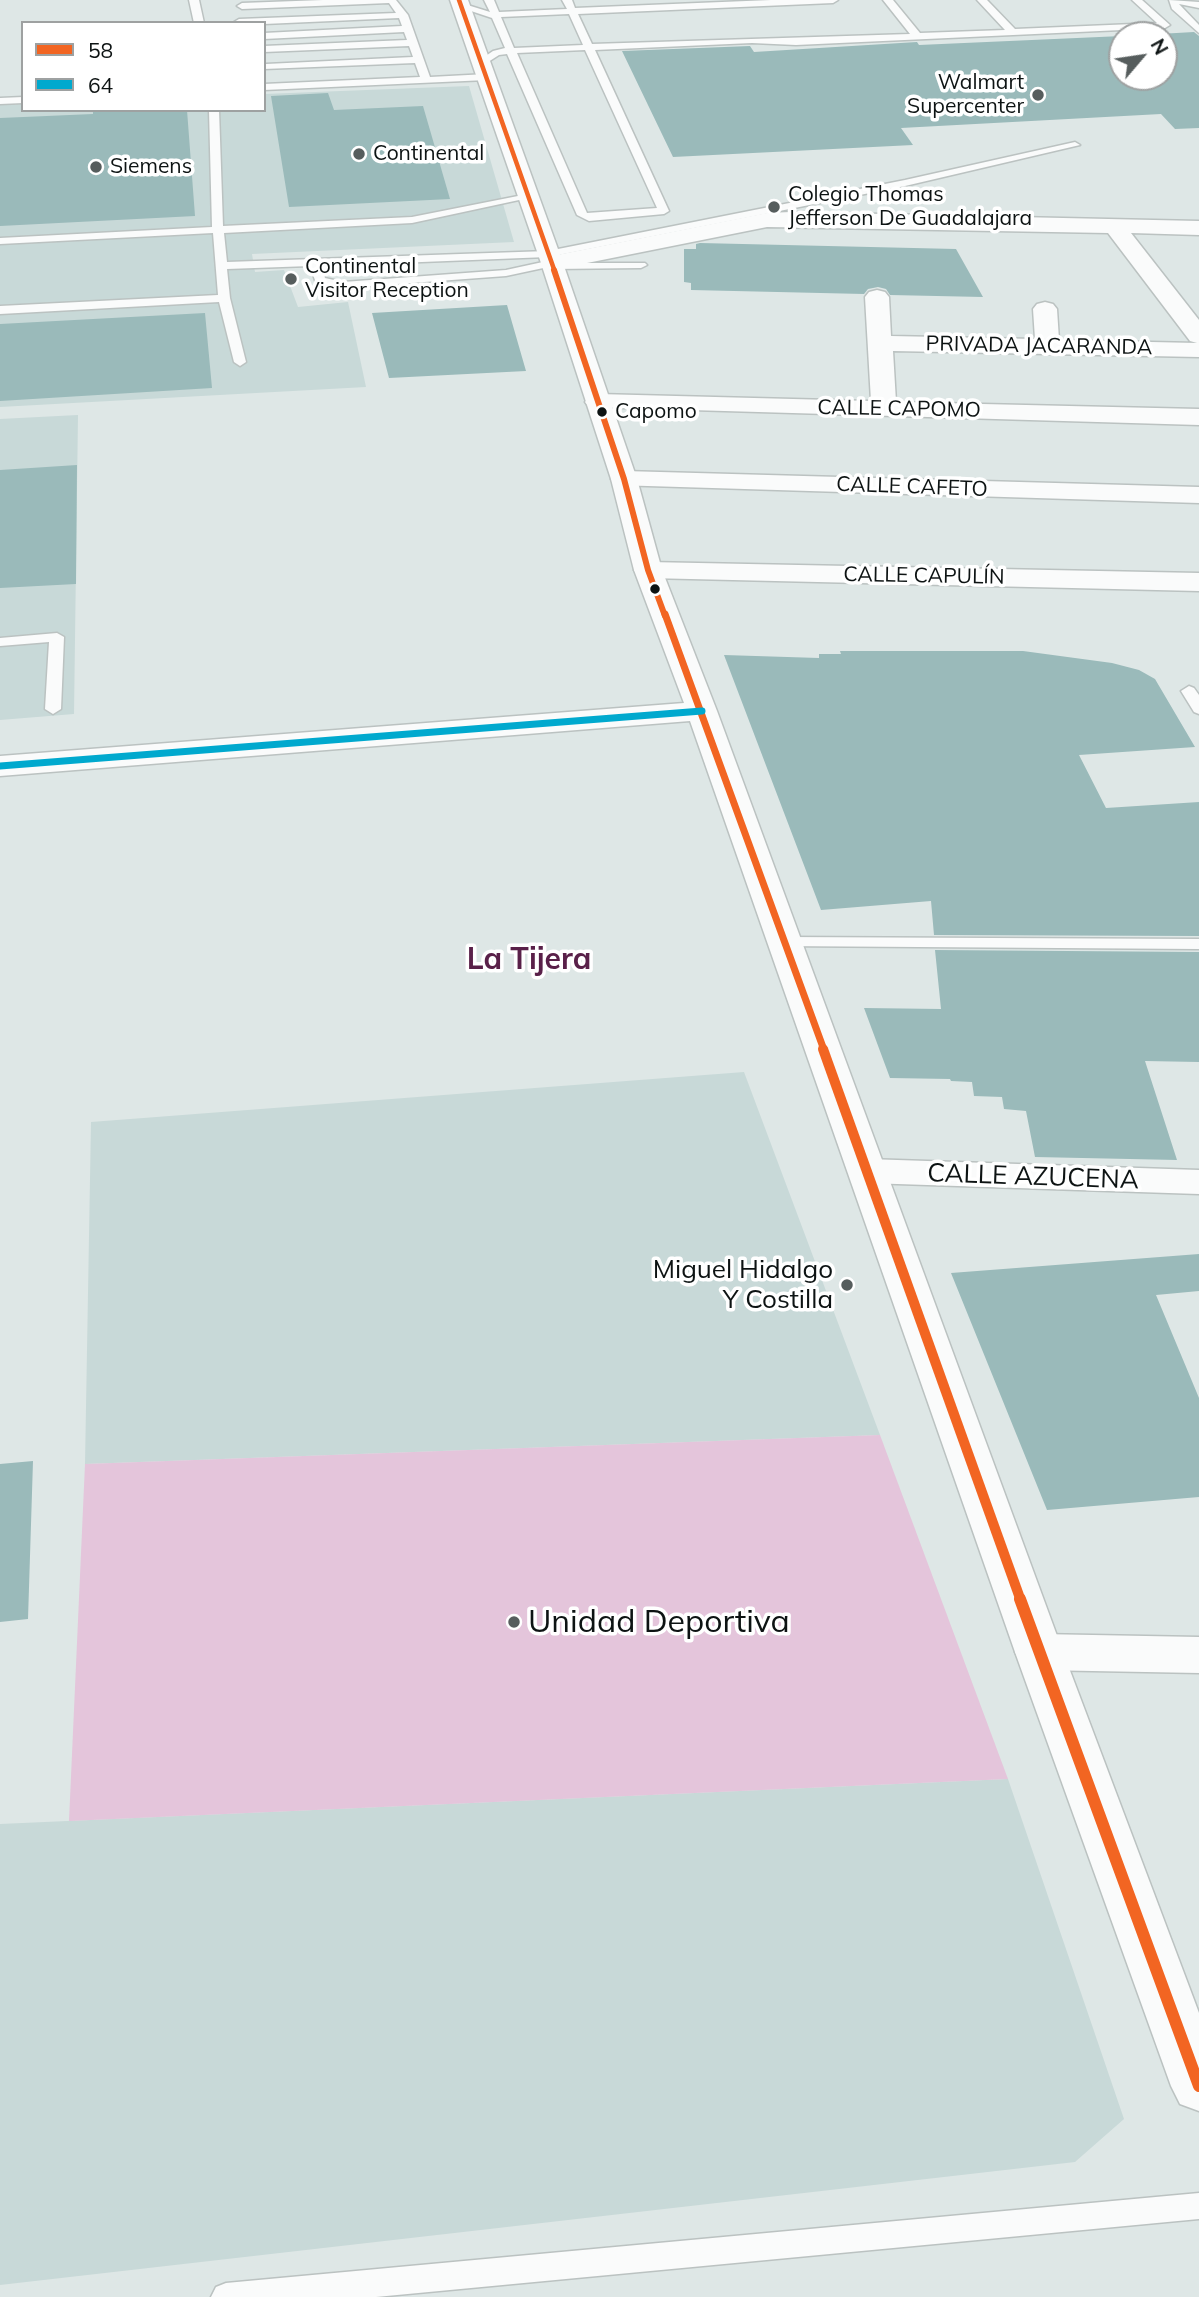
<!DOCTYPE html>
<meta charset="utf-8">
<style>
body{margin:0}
#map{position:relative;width:1199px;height:2297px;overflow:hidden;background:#dee7e6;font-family:Mulish,sans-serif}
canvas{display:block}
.legend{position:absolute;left:21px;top:21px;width:245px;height:91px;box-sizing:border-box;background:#fff;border:2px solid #9ea1a1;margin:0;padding:9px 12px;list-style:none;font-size:21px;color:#0d1313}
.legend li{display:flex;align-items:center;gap:14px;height:35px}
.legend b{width:35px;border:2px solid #9ea1a1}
.north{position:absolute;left:1108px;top:21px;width:70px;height:70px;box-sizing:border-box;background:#fff;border:2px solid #9ea1a1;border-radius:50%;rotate:61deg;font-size:19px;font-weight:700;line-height:28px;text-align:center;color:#0d1313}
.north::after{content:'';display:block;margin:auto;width:24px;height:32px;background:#565d5d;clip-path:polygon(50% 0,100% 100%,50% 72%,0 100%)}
</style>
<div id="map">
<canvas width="1199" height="2297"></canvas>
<ul class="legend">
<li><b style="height:9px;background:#f26522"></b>58</li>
<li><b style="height:9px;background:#00a9ce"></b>64</li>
</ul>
<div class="north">N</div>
</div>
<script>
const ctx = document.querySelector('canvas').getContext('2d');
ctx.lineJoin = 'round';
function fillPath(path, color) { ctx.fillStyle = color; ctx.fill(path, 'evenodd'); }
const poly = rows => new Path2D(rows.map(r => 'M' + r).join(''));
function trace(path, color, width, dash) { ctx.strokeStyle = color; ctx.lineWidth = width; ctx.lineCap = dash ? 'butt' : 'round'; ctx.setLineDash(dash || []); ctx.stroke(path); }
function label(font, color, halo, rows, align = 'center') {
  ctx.font = font + ' Mulish,sans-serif'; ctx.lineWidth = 7; ctx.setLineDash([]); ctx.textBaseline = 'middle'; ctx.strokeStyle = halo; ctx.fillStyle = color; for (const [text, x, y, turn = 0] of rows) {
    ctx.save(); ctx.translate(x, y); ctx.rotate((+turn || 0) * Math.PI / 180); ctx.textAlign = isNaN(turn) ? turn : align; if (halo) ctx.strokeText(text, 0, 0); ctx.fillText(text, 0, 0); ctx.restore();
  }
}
fillPath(poly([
 [469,86,514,242,252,254,255,272,284,270,298,307,348,302,366,387,0,407,0,105,23,104,23,110,264,110,264,94],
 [78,415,74,714,0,720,0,419],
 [744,1072,880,1435,85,1464,91,1122],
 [1008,1779,1124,2119,1075,2162,0,2285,0,1824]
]), '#c8d9d8');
fillPath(poly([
 [880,1435,1008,1779,69,1821,85,1464]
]), '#e4c5db');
fillPath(poly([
 [1194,32,1199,36,1199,128,1175,129,1161,114,901,128,913,145,673,157,622,51,750,46,754,52,917,42,919,45,1122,36,1122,77,1164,77,1164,35,1141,35],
 [328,93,334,110,423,106,450,199,289,207,271,96],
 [93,110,187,110,195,216,0,226,0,118,93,114],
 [700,243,956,249,983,297,890,295,886,289,878,287,868,289,864,294,691,290,691,283,684,282,684,249,696,249,696,244],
 [507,305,526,371,389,378,372,313],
 [205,313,212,388,0,401,0,324],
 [77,465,76,584,0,588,0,470],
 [840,651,1023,651,1112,663,1139,670,1155,679,1195,747,1079,755,1106,808,1199,802,1199,936,934,935,931,901,821,910,724,655,819,658,819,654,841,654],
 [935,950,1199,952,1199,1062,1145,1061,1177,1160,1035,1157,1026,1111,1004,1109,1002,1097,974,1096,972,1082,951,1081,950,1079,890,1078,864,1008,941,1009],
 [1199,1254,1199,1291,1156,1295,1199,1398,1199,1497,1047,1510,951,1273],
 [33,1461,28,1619,0,1622,0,1464]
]), '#9ababa');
const service = poly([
 [189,0,199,0,204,23,194,23,189,0],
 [323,0,396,0,408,15,430,77,487,74,492,77,487,80,264,90,264,84,420,77,415,63,264,69,266,64,413,57,409,46,264,52,264,46,407,40,404,32,264,39,264,33,402,26,399,18,264,24,234,22,239,19,396,13,389,3,242,9,237,6,242,3,323,0],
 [484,0,494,0,499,12,567,9,562,0,572,0,575,8,771,0,838,0,833,3,578,14,592,44,910,34,883,0,893,0,920,33,1005,30,977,0,987,0,1015,29,1157,23,1132,0,1142,0,1170,25,1165,28,796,45,752,43,595,50,669,211,664,214,589,221,577,215,507,54,499,55,485,64,477,62,493,51,505,48,492,18,456,6,461,3,490,12,484,0],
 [569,14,583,45,514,48,501,17,569,14],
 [585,50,657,208,587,213,517,53,585,50],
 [1169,0,1199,2,1199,8,1179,4,1199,25,1199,33,1172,9,1169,0],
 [23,97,23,103,0,104,0,98,23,97],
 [209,110,219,110,223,226,412,217,528,194,533,197,412,223,224,233,227,262,548,251,905,180,1075,142,1080,145,905,186,548,257,321,266,325,278,343,282,506,270,552,260,557,263,645,263,647,265,641,268,553,269,548,267,506,276,343,288,316,283,310,266,227,269,230,298,246,362,240,366,234,362,219,302,0,314,0,306,218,295,213,233,0,244,0,238,212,227,209,110],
 [57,633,64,637,61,709,53,714,45,709,49,642,0,646,0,638,57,633],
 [1189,686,1194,688,1199,695,1199,714,1194,712,1181,691,1189,686],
 [784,937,1199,939,1199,949,778,946,775,942,784,937],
 [1199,2193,1199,2219,376,2297,211,2297,216,2287,226,2283,1199,2193]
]);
const minor = poly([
 [791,212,1199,221,1199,235,1131,233,1199,320,1199,357,893,351,896,402,1199,409,1199,425,589,407,585,402,589,397,598,394,871,401,865,297,869,292,877,290,885,292,889,297,891,336,1035,339,1033,309,1037,304,1045,302,1053,304,1057,309,1059,340,1197,343,1190,341,1108,233,767,227,552,270,544,268,541,263,544,258,552,256,767,213,791,212],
 [624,471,1199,487,1199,503,615,485,611,479,615,473,624,471],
 [648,562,1199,573,1199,591,648,578,638,576,634,570,638,564,648,562],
 [867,1159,1199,1170,1199,1194,867,1183,853,1180,848,1171,853,1162,867,1159],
 [1039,1634,1199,1637,1199,1673,1039,1670,1022,1665,1015,1652,1022,1639,1039,1634]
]);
const secondary = poly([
 [450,0,468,0,563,263,637,479,662,570,717,711,1063,1652,1199,2013,1199,2111,1180,2104,1171,2086,1015,1652,690,721,0,776,0,756,684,703,634,570,611,479,541,263,450,0]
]);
trace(service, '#bbc2c1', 3);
trace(minor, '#bbc2c1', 3);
trace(secondary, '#bbc2c1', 3);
fillPath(service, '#fafbfb');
fillPath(minor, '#fafbfb');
fillPath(secondary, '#fafbfb');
trace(poly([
 [459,0,555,272]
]), '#f26522', 4.5);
trace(poly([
 [554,270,624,479,648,570,665,616]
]), '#f26522', 6);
trace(poly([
 [665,614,824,1050]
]), '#f26522', 7);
trace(poly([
 [823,1049,1021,1601]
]), '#f26522', 10);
trace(poly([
 [1020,1599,1199,2086]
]), '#f26522', 12);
trace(poly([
 [0,766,702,711]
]), '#00a9ce', 7);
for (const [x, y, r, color] of [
 [1038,95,7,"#565d5d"],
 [359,154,7,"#565d5d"],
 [96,167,7,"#565d5d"],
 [774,207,7,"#565d5d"],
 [291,279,7,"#565d5d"],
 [602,412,6,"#0d1313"],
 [655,589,6,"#0d1313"],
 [847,1285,7,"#565d5d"],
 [514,1622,7,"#565d5d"]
]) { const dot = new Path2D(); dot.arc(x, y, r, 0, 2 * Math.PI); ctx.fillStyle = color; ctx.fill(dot); trace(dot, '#fff', 2.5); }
label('21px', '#0d1313', '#fff', [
 ["Walmart",1024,83,"right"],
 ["Supercenter",1024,107,"right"],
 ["Continental",373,154],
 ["Siemens",110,167],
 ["Colegio Thomas",788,195],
 ["Jefferson De Guadalajara",788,219],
 ["Continental",305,267],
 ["Visitor Reception",305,291]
], 'left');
label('21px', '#0d1313', '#fff', [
 ["PRIVADA JACARANDA",1039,346,1],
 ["CALLE CAPOMO",899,409,1],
 ["CALLE CAFETO",912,487,2],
 ["CALLE CAPULÍN",924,576,1]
]);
label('21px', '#0d1313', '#fff', [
 ["Capomo",615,412]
], 'left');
label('26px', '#0d1313', '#fff', [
 ["CALLE AZUCENA",1033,1177,2]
]);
label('26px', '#0d1313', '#fff', [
 ["Miguel Hidalgo",833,1270],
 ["Y Costilla",833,1300]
], 'right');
label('bold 30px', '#592049', '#fff', [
 ["La Tijera",529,960]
]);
label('32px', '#0d1313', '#fff', [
 ["Unidad Deportiva",528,1622]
], 'left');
</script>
